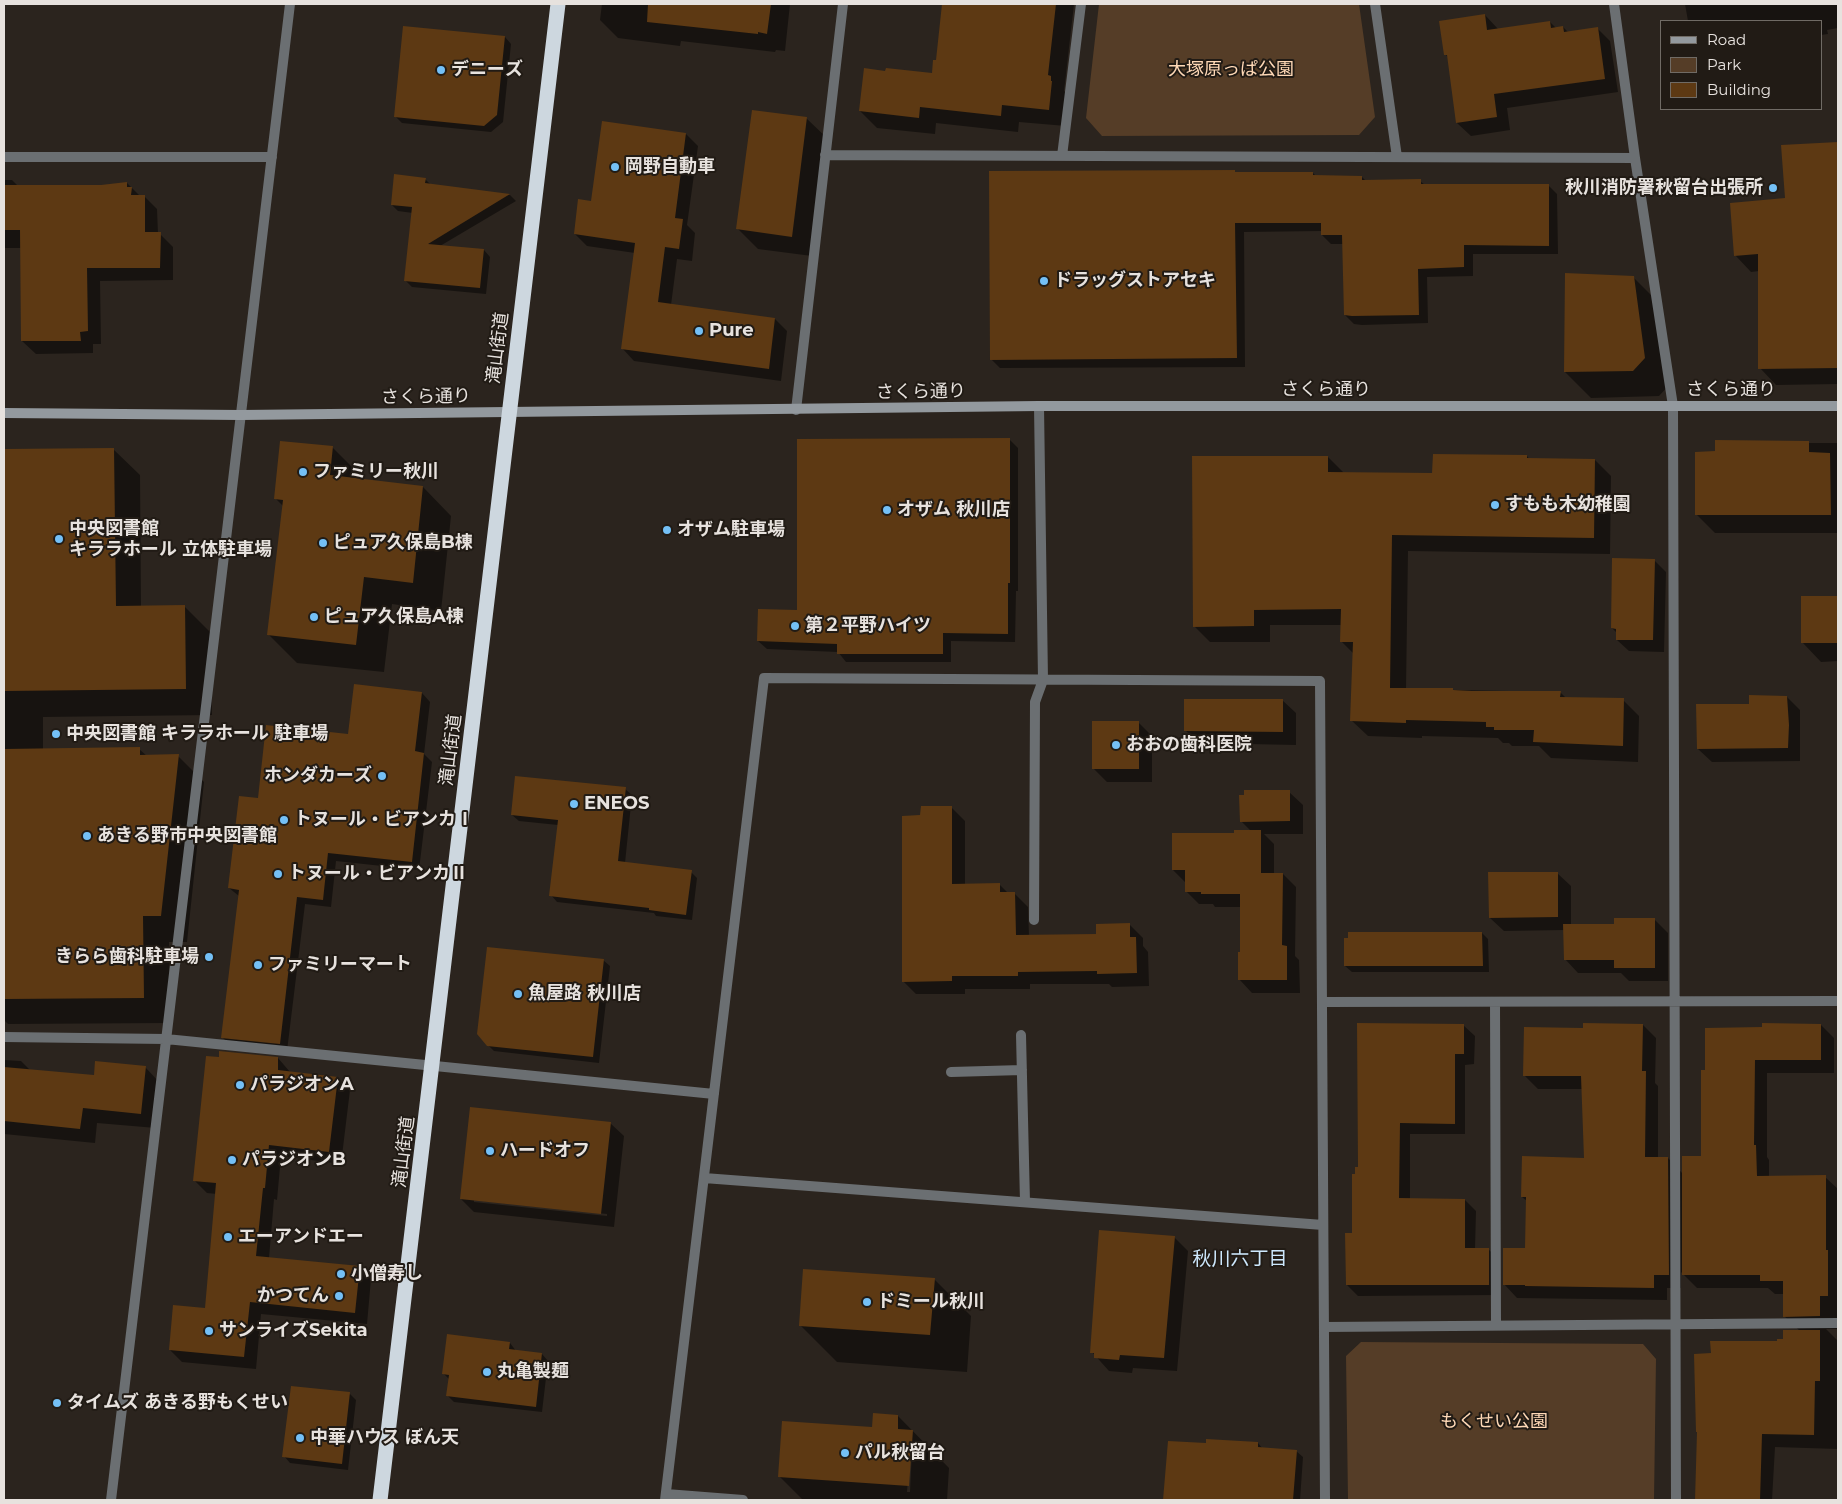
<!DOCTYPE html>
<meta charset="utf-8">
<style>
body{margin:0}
#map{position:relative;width:1842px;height:1504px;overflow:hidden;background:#2b241e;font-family:Montserrat,sans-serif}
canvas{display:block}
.frame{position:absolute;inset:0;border:5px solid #e7e2de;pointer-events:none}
.legend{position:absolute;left:1660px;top:20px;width:162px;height:90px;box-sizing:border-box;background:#211b15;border:1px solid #706b65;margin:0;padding:6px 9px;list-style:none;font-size:15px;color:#e7e2de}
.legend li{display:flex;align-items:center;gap:10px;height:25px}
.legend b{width:25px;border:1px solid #706b65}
</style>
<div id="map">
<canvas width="1842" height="1504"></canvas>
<div class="frame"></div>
<ul class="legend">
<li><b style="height:6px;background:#93999e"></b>Road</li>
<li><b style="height:14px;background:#553d27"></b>Park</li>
<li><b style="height:14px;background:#5d3913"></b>Building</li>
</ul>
</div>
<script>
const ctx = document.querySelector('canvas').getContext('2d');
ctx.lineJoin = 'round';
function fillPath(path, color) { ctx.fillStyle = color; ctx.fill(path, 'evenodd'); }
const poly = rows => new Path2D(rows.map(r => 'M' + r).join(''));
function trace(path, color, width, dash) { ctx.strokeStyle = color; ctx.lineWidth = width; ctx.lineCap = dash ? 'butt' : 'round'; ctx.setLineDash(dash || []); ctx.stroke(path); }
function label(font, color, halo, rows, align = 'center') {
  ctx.font = font + ' Montserrat,"Noto Sans JP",sans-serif'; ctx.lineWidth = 4; ctx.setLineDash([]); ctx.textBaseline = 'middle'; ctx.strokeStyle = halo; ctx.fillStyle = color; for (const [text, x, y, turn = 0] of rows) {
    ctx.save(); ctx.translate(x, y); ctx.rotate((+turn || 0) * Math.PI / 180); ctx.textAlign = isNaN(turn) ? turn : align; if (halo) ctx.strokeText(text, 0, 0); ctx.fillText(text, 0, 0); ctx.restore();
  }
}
fillPath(poly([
 [1099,4,1359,4,1375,117,1359,135,1102,136,1086,118],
 [1361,1342,1643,1344,1656,1359,1654,1500,1348,1500,1346,1356]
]), '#553d27');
fillPath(poly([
 [602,4,790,4,785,51,776,50,775,52,681,41,680,46,618,38,600,20],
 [944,4,1074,4,1064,91,1067,94,1066,126,1019,122,1018,132,936,123,935,134,877,128,860,111,933,74,937,61],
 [1685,4,1838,4,1838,28,1827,30,1828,34,1821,35,1821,21,1688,21],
 [1485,15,1498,29,1550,22,1556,28,1563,27,1568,32,1597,28,1610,41,1618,92,1507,108,1510,130,1471,136,1457,123,1448,57,1445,54],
 [505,37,511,44,503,122,491,132,402,123,396,117],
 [806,118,827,138,812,256,758,249,738,229],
 [686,134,698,146,687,225,695,233,692,261,677,259,671,305,775,319,787,331,781,381,634,361,622,348,635,253,587,246,575,234,592,202],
 [1838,143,1838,384,1776,385,1760,368,1759,271,1751,272,1735,255,1786,199,1783,146],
 [1234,171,1236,173,1313,173,1316,176,1362,177,1366,181,1420,181,1425,185,1548,185,1557,194,1558,254,1473,254,1473,276,1427,277,1428,323,1362,325,1354,324,1345,315,1344,244,1331,244,1322,235,1322,231,1244,232,1245,367,1000,368,991,359],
 [425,179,431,185,510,195,516,201,440,246,484,250,490,257,486,294,412,287,405,280,413,213,398,211,392,205],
 [4,180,12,180,18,186,101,186,127,183,140,196,144,196,157,209,158,234,160,234,173,247,173,280,100,281,101,344,93,344,93,353,36,354,22,341,22,248,4,248],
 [1633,277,1659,303,1670,384,1659,396,1591,398,1565,372],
 [1009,439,1018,448,1018,591,1016,591,1015,642,951,641,951,662,846,662,838,652,767,649,758,641,799,612],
 [1809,443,1838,443,1838,533,1715,533,1697,515],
 [332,447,361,476,360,480,423,487,451,516,441,611,392,604,384,672,297,663,268,634,283,506,275,498],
 [113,449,140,475,141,607,184,606,210,632,212,715,43,717,43,750,139,749,147,756,178,756,204,782,187,942,169,942,170,1023,8,1024,4,1020,4,475],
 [1527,456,1530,460,1595,460,1611,476,1610,554,1408,551,1406,689,1560,692,1567,699,1623,700,1639,716,1638,762,1551,758,1539,746,1512,746,1509,743,1503,743,1498,738,1422,736,1422,738,1368,736,1351,720,1354,654,1341,641,1342,625,1270,625,1270,642,1210,642,1194,626,1328,457,1344,473,1434,474],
 [1654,560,1666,572,1664,652,1629,651,1617,640,1617,633,1612,628],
 [1838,597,1838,661,1821,662,1803,643,1802,598],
 [422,693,430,702,424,754,432,762,419,870,336,861,331,907,305,904,287,1051,230,1045,222,1037,239,896,229,888,259,799,350,735],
 [1787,697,1800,710,1800,761,1712,762,1698,749,1751,705],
 [1282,700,1296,713,1296,745,1199,743,1185,730],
 [1138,722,1152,736,1152,782,1107,782,1093,768],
 [625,789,632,795,625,863,691,872,697,878,692,920,656,916,654,913,557,902,551,895,558,825,519,821,512,815],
 [1289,792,1303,805,1303,834,1264,834,1274,844,1274,874,1283,874,1296,887,1295,956,1299,960,1300,993,1252,993,1239,979,1242,954,1242,907,1215,907,1213,904,1199,904,1186,891,1186,883,1173,870,1235,834,1251,831,1241,821],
 [951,807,965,821,965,885,999,884,1009,894,1015,894,1028,907,1029,936,1097,935,1130,925,1143,938,1143,946,1148,952,1149,986,1112,987,1109,984,1030,984,1030,989,965,989,965,994,916,994,903,981,922,816],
 [1557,873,1571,886,1571,925,1615,925,1654,919,1668,933,1668,981,1629,981,1621,973,1578,973,1565,959,1565,930,1504,931,1490,918],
 [1482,933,1488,939,1489,972,1352,972,1345,966],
 [603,960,610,966,599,1063,494,1051,488,1045],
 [1463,1025,1475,1036,1474,1064,1465,1065,1465,1134,1410,1134,1410,1199,1465,1200,1476,1211,1475,1249,1488,1249,1500,1260,1500,1295,1358,1296,1347,1285,1354,1234,1356,1175,1359,1168],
 [1643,1025,1656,1038,1655,1083,1658,1086,1658,1158,1668,1158,1683,1174,1702,1157,1706,1072,1763,1028,1821,1025,1834,1038,1834,1073,1767,1073,1767,1157,1769,1160,1769,1177,1825,1177,1838,1189,1838,1329,1826,1329,1838,1341,1838,1449,1775,1447,1772,1500,1697,1500,1698,1433,1712,1354,1778,1342,1800,1331,1784,1316,1784,1294,1775,1294,1768,1288,1697,1288,1681,1272,1681,1288,1667,1288,1667,1300,1517,1298,1504,1284,1527,1249,1527,1201,1522,1197,1585,1160,1583,1089,1538,1089,1525,1076,1584,1029],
 [278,1058,290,1072,338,1078,350,1090,341,1164,281,1156,277,1200,274,1199,269,1258,359,1267,371,1279,367,1324,261,1314,256,1369,182,1362,170,1350,206,1310,217,1194,207,1193,195,1181],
 [4,1060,21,1061,30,1070,95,1076,145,1067,160,1083,156,1128,97,1123,95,1143,4,1134],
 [610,1123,624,1136,614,1227,474,1212,461,1199],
 [474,1200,607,1214,607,1216,474,1202],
 [1174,1237,1188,1251,1177,1371,1133,1368,1132,1373,1109,1371,1092,1352],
 [934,1279,971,1316,967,1372,837,1362,800,1325],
 [510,1343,516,1351,542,1354,548,1361,542,1412,454,1402,448,1396,450,1380,443,1373],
 [350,1394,356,1400,348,1470,290,1463,284,1456],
 [898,1416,949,1468,947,1500,803,1500,779,1476],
 [910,1449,912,1449,910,1492,907,1492],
 [1169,1442,1207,1444,1258,1443,1263,1449,1296,1451,1303,1457,1300,1500,1165,1500]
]), '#0007');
fillPath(poly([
 [648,4,771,4,767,34,758,32,758,34,647,22],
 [942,4,1056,4,1048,75,1051,76,1051,81,1052,81,1049,110,1002,105,1001,116,920,107,919,118,859,111,864,68,885,71,886,68,932,73,933,60,936,60],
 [1485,14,1487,30,1550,21,1551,28,1563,26,1564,32,1598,27,1605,79,1494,94,1497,117,1456,123,1447,55,1444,55,1439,21],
 [403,26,505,36,497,115,484,126,394,117],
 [752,110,807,117,792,237,736,229],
 [602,121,686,133,675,218,683,219,679,249,665,247,658,302,775,318,769,369,621,349,635,243,574,234,578,199,591,201],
 [1838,142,1838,368,1758,369,1758,254,1734,256,1730,203,1785,198,1781,145],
 [1235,170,1235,172,1313,172,1313,175,1362,176,1362,180,1421,179,1421,184,1549,184,1549,246,1464,245,1464,267,1418,269,1419,315,1352,316,1344,315,1342,235,1321,235,1321,223,1235,223,1237,358,990,360,989,171],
 [394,174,426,178,425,183,510,194,428,244,484,249,480,288,404,281,412,207,391,205],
 [127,182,127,187,132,187,131,195,145,195,145,232,161,232,160,268,87,268,88,331,80,332,81,341,21,341,20,230,4,230,4,185,101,185],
 [1565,273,1634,276,1645,358,1633,371,1564,372],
 [1010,438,1010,583,1008,583,1008,634,943,633,943,654,837,654,837,644,757,641,758,609,797,610,797,439],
 [1715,440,1809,441,1809,452,1830,453,1831,515,1695,515,1695,452,1715,451],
 [280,441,333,446,330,475,423,486,413,583,364,577,356,645,267,635,283,500,274,499],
 [114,448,116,606,185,605,186,689,4,691,5,449],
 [1433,454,1527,455,1527,458,1595,459,1594,538,1392,535,1390,688,1453,688,1453,690,1472,691,1561,691,1560,697,1624,698,1623,746,1533,742,1534,730,1494,730,1494,727,1486,727,1486,722,1406,720,1406,723,1350,721,1353,642,1340,642,1341,609,1254,610,1254,626,1193,627,1192,456,1328,456,1328,472,1432,473],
 [1612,558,1655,559,1653,640,1616,640,1616,629,1611,628],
 [1801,596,1838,596,1838,643,1801,643],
 [354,684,422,692,415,751,424,753,412,862,328,853,323,900,297,897,280,1044,221,1038,239,890,228,888,239,796,258,798,266,725,348,734],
 [1749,695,1787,696,1789,725,1788,748,1697,749,1696,704,1749,704],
 [1184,699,1283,699,1283,732,1184,731],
 [1092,721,1139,721,1139,769,1092,769],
 [140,747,140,755,179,754,161,916,143,916,144,998,4,999,4,749],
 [515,776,626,787,618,861,692,870,686,915,649,910,649,908,549,896,558,820,511,815],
 [1244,790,1290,790,1290,821,1240,822,1239,795,1244,795],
 [921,806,952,806,952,884,1000,883,1000,892,1015,892,1016,935,1096,934,1096,924,1130,923,1130,937,1136,937,1137,973,1097,974,1097,971,1018,972,1018,976,952,976,952,981,902,982,902,816,920,815],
 [1234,830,1261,830,1261,873,1283,873,1282,945,1287,946,1287,980,1238,980,1238,952,1240,952,1240,894,1201,894,1201,892,1185,892,1185,870,1172,870,1172,833,1234,833],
 [1488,872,1558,872,1558,917,1489,918],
 [1614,918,1655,918,1655,968,1614,968,1614,960,1564,960,1563,924,1614,924],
 [1348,932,1482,932,1483,966,1344,966,1344,938,1348,938],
 [487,947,604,959,593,1057,487,1046,477,1034],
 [1357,1023,1464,1024,1464,1054,1455,1054,1455,1124,1400,1123,1399,1198,1465,1199,1465,1248,1489,1248,1489,1285,1346,1285,1345,1233,1352,1233,1352,1174,1355,1174,1355,1167,1358,1167],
 [1583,1023,1643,1024,1642,1071,1646,1071,1645,1157,1668,1157,1669,1275,1654,1275,1654,1288,1525,1286,1525,1285,1503,1285,1503,1248,1525,1248,1526,1197,1521,1197,1522,1156,1584,1158,1581,1076,1523,1076,1524,1027,1583,1028],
 [1762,1023,1821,1024,1821,1060,1755,1060,1754,1145,1756,1145,1757,1176,1826,1175,1826,1250,1828,1250,1828,1296,1820,1296,1820,1316,1783,1317,1783,1281,1760,1281,1760,1275,1682,1275,1682,1156,1701,1156,1701,1070,1705,1070,1705,1028,1762,1027],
 [219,1051,278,1057,278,1070,338,1077,329,1152,269,1145,265,1188,263,1188,256,1256,360,1266,355,1313,250,1302,244,1357,169,1350,173,1305,205,1308,216,1183,193,1181,206,1056,219,1057],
 [95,1061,146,1066,141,1114,83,1108,80,1129,4,1121,4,1067,94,1075],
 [470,1107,611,1122,601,1214,460,1199],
 [1099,1230,1175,1236,1164,1358,1120,1355,1119,1360,1094,1358,1094,1353,1090,1353],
 [803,1269,935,1278,930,1335,799,1326],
 [1783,1330,1820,1330,1820,1381,1815,1381,1814,1435,1762,1434,1760,1500,1695,1500,1697,1432,1696,1432,1694,1354,1711,1353,1710,1341,1777,1341,1777,1339,1783,1339],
 [447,1334,510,1342,509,1349,542,1353,536,1407,446,1396,449,1375,442,1374],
 [291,1386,350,1392,342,1464,282,1457],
 [873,1413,898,1415,898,1429,913,1430,909,1486,778,1477,782,1421,872,1427],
 [1206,1439,1258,1442,1258,1447,1297,1450,1293,1500,1163,1500,1168,1441,1206,1443]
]), '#5d3913');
trace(poly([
 [1375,4,1397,157],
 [1614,4,1635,158,1673,406,1676,1500],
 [825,155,1635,158],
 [1062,156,1081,4],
 [4,157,272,157],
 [796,410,843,4],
 [1034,920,1035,702,1043,680,1039,406],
 [1322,1002,1838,1001],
 [1495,1002,1496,1325],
 [1021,1035,1025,1202],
 [4,1037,166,1039,714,1094],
 [951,1072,1022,1070],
 [704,1178,1323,1225],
 [1324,1327,1838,1323],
 [666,1494,743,1500],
 [111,1500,290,4],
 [665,1500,764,678,1320,681,1325,1500]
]), '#6b6f72', 10);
trace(poly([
 [4,413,241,415,1039,406,1838,406]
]), '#93999e', 10);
trace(poly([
 [380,1500,558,4]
]), '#cdd7df', 15);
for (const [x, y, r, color] of [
 [441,70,5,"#74c0f6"],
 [615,167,5,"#74c0f6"],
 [1773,188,5,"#74c0f6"],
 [1044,281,5,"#74c0f6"],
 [699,331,5,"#74c0f6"],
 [303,472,5,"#74c0f6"],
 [1495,505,5,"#74c0f6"],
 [887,510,5,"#74c0f6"],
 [667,530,5,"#74c0f6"],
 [59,539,5,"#74c0f6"],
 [323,543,5,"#74c0f6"],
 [314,617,5,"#74c0f6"],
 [795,626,5,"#74c0f6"],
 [56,734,5,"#74c0f6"],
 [1116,745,5,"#74c0f6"],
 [382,776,5,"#74c0f6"],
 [574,804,5,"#74c0f6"],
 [284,820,5,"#74c0f6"],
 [87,836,5,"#74c0f6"],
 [278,874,5,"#74c0f6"],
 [209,957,5,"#74c0f6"],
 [258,965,5,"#74c0f6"],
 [518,994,5,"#74c0f6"],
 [240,1085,5,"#74c0f6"],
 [490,1151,5,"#74c0f6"],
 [232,1160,5,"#74c0f6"],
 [228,1237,5,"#74c0f6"],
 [341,1274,5,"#74c0f6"],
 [339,1296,5,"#74c0f6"],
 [867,1302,5,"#74c0f6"],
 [209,1331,5,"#74c0f6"],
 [487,1372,5,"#74c0f6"],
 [57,1403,5,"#74c0f6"],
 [300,1438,5,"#74c0f6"],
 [845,1453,5,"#74c0f6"]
]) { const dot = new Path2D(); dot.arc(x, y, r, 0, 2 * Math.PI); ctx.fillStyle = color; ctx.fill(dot); trace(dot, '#211b15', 2); }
label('bold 18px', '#e7e2de', '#211b15', [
 ["デニーズ",451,70],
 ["岡野自動車",625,167],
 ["秋川消防署秋留台出張所",1763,188,"right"],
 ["ドラッグストアセキ",1054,281],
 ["Pure",709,331],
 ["ファミリー秋川",313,472],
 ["すもも木幼稚園",1505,505],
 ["オザム 秋川店",897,510],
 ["中央図書館",69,529],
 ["キララホール 立体駐車場",69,550],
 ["オザム駐車場",677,530],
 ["ピュア久保島B棟",333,543],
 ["ピュア久保島A棟",324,617],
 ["第２平野ハイツ",805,626],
 ["中央図書館 キララホール 駐車場",66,734],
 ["おおの歯科医院",1126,745],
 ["ホンダカーズ",372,776,"right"],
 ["ENEOS",584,804],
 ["トヌール・ビアンカⅠ",294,820],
 ["あきる野市中央図書館",97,836],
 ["トヌール・ビアンカⅡ",288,874],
 ["きらら歯科駐車場",199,957,"right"],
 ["ファミリーマート",268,965],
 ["魚屋路 秋川店",528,994],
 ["パラジオンA",250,1085],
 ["ハードオフ",500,1151],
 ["パラジオンB",242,1160],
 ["エーアンドエー",238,1237],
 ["小僧寿し",351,1274],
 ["かつてん",329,1296,"right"],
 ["ドミール秋川",877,1302],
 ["サンライズSekita",219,1331],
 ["丸亀製麺",497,1372],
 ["タイムズ あきる野もくせい",67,1403],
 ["中華ハウス ぼん天",310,1438],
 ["パル秋留台",855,1453]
], 'left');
label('18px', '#fed8b6', '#211b15', [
 ["大塚原っぱ公園",1231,70],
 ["もくせい公園",1494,1422]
]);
label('18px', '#e7e2de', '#211b15', [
 ["滝山街道",498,348,-83],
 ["さくら通り",1326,390],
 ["さくら通り",1731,390],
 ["さくら通り",921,392,-1],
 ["さくら通り",426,397,-1],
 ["滝山街道",451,750,-83],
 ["滝山街道",404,1152,-83]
]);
label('19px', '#cde8fd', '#211b15', [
 ["秋川六丁目",1240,1259]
]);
</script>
